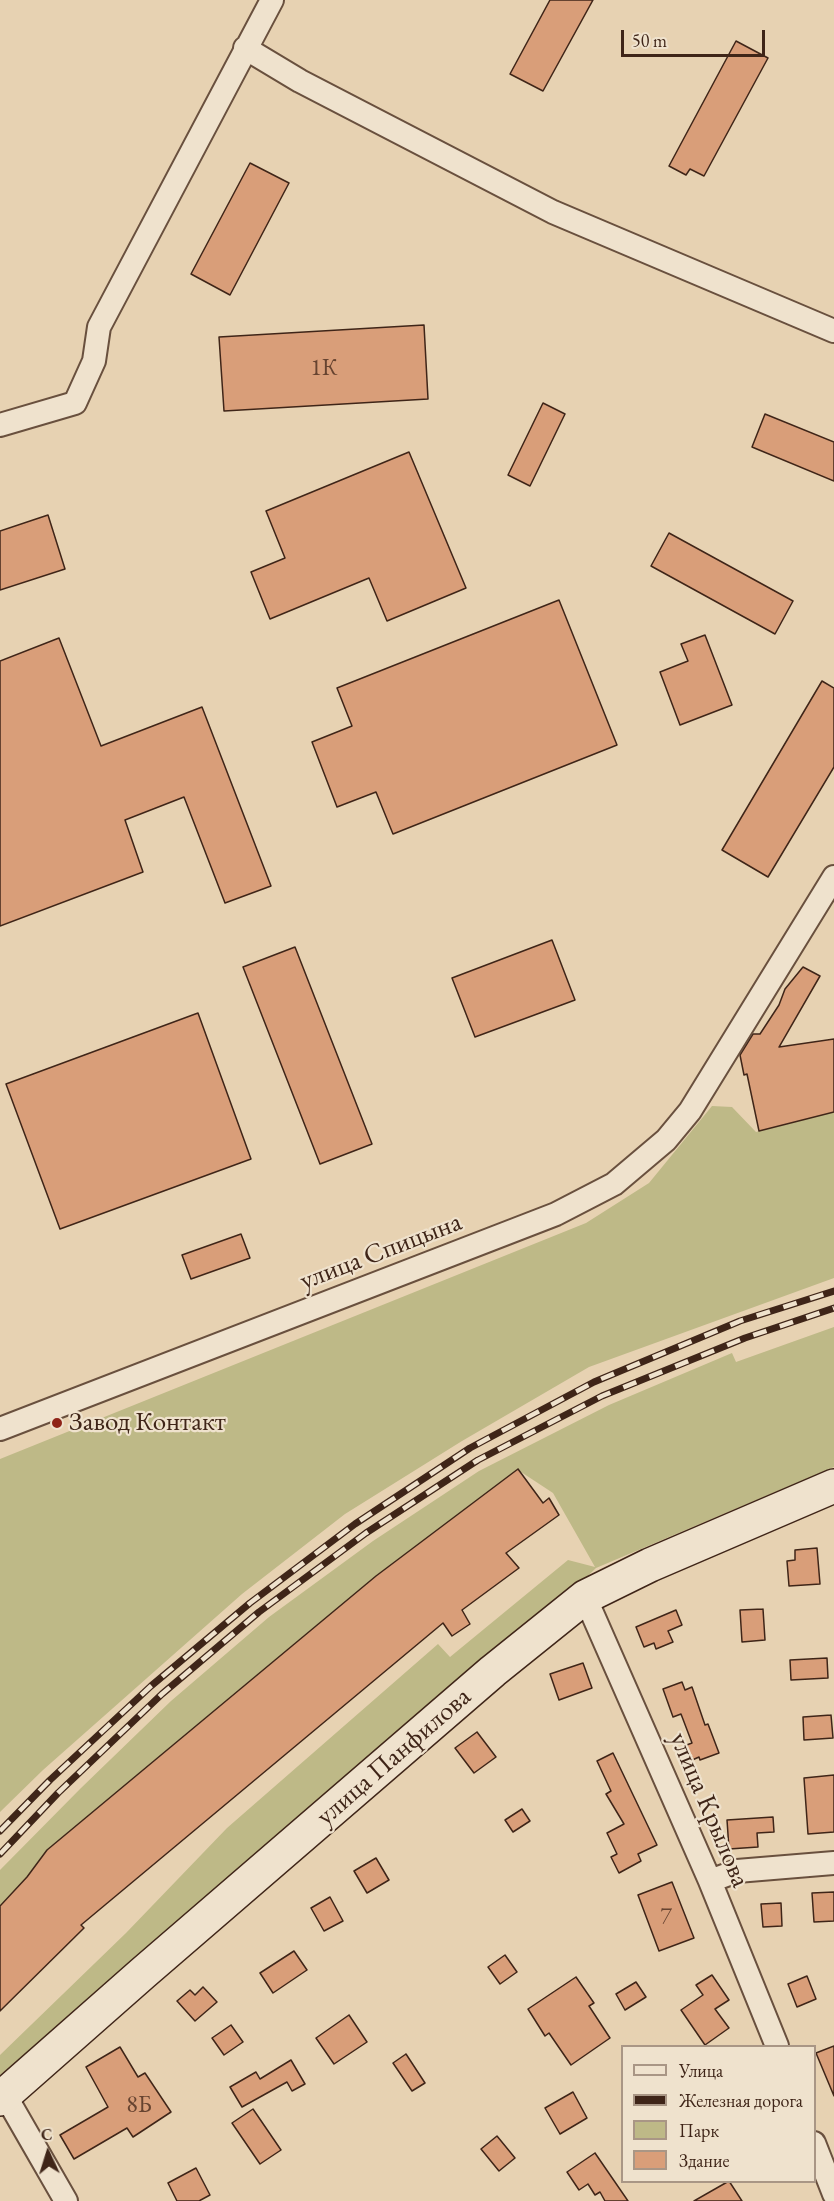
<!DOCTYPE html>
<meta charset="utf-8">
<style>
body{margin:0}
#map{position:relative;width:834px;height:2201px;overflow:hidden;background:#e7d2b2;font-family:"EB Garamond",serif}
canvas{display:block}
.legend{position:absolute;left:621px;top:2045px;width:195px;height:138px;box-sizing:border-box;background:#efe2cd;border:2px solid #a99685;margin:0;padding:8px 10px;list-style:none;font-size:18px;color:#3f2518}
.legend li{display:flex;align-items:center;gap:12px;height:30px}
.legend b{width:30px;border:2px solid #a99685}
.north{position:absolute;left:18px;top:2123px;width:60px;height:60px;-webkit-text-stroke:4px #efe2cd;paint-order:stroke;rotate:356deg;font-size:16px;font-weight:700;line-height:24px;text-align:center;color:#3f2518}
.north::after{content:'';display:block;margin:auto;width:21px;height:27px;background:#3f2518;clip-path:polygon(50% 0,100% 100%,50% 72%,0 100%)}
.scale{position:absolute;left:621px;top:30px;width:144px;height:27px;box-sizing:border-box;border:3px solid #3f2518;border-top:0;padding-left:8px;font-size:18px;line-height:21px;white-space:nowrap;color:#3f2518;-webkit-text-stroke:4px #efe2cd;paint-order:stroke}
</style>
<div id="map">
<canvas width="834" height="2201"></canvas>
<ul class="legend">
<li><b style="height:8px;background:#efe2cd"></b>Улица</li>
<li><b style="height:8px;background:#3f2518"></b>Железная дорога</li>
<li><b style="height:16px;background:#beb987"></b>Парк</li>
<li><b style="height:16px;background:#d99e79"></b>Здание</li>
</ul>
<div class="north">С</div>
<div class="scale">50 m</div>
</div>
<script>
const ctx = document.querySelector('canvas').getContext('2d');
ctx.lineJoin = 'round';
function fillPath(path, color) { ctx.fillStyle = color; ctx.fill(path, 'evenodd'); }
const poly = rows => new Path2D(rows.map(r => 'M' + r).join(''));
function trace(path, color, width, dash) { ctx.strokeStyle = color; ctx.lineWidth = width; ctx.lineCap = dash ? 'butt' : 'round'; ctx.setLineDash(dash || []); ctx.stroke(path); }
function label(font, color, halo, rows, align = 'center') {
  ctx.font = font + ' "EB Garamond",serif'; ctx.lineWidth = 4.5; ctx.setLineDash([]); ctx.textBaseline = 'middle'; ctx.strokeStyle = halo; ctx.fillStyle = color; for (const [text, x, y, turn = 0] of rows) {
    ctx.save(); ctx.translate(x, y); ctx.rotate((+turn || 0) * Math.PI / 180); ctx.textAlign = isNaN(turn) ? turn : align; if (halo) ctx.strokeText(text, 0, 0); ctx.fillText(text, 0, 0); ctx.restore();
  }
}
fillPath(poly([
 [712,1106,732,1107,756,1132,834,1112,834,1278,589,1367,462,1441,345,1514,242,1594,43,1770,0,1812,0,1459,586,1223,649,1183],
 [834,1327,834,1467,596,1568,570,1593,0,2075,0,2055,126,1933,227,1828,438,1644,450,1657,568,1560,595,1567,553,1493,518,1470,376,1576,47,1850,27,1877,0,1906,0,1870,81,1788,171,1701,269,1617,373,1541,479,1471,609,1405,732,1353,736,1362]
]), '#beb987');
const building = poly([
 [550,0,593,0,543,91,510,74,550,0],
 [736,41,768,58,704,176,690,169,686,175,669,166,736,41],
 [250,163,289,183,230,295,191,274,250,163],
 [424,325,428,399,224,411,219,337,424,325],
 [543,403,565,414,530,486,508,475,543,403],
 [765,414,834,442,834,481,752,447,765,414],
 [409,452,466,588,387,621,369,578,270,619,251,572,285,558,266,511,409,452],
 [48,515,65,569,0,590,0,531,48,515],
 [669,533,793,601,775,634,651,566,669,533],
 [559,600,617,745,393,834,376,792,337,807,312,742,352,726,337,688,559,600],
 [705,635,732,705,680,725,660,672,688,661,681,644,705,635],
 [59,638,101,746,202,707,271,886,225,903,184,797,125,820,143,872,0,926,0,661,59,638],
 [822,681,834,688,834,767,768,877,722,850,822,681],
 [552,940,575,1000,475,1037,452,978,552,940],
 [295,947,372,1144,320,1164,243,967,295,947],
 [803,967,820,976,779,1047,834,1039,834,1112,759,1131,747,1074,744,1075,740,1055,753,1034,760,1034,779,1005,785,989,803,967],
 [198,1013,251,1159,60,1229,6,1084,198,1013],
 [241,1234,250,1258,191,1279,182,1255,241,1234],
 [518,1469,543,1503,549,1498,559,1515,506,1553,519,1568,462,1610,470,1624,452,1636,443,1623,81,1925,84,1928,0,2011,0,1906,27,1877,47,1850,376,1576,518,1469],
 [817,1548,820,1584,789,1586,787,1561,795,1560,795,1550,817,1548],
 [763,1609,765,1640,742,1642,740,1610,763,1609],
 [676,1610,682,1625,668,1631,673,1642,656,1649,654,1643,644,1647,636,1627,676,1610],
 [827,1658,828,1678,791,1680,790,1660,827,1658],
 [583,1663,592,1688,559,1700,550,1674,583,1663],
 [682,1682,685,1690,692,1687,705,1725,708,1724,719,1753,700,1760,699,1757,690,1761,684,1746,692,1743,681,1714,673,1717,663,1689,682,1682],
 [831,1715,833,1738,804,1740,803,1717,831,1715],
 [477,1732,496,1757,474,1773,455,1748,477,1732],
 [613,1753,657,1845,638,1854,641,1861,619,1873,611,1857,617,1854,607,1833,624,1824,606,1794,611,1791,597,1761,613,1753],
 [834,1775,834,1832,808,1834,804,1778,834,1775],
 [522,1809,530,1821,513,1832,505,1820,522,1809],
 [773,1817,774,1832,757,1833,758,1847,729,1849,727,1820,773,1817],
 [376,1858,389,1880,367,1893,354,1871,376,1858],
 [672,1882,694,1938,659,1951,638,1895,672,1882],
 [834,1892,834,1921,814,1922,812,1893,834,1892],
 [330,1897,343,1921,324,1931,311,1908,330,1897],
 [781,1903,782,1926,763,1927,761,1904,781,1903],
 [294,1951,307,1970,273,1993,260,1973,294,1951],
 [505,1955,517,1972,500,1984,488,1967,505,1955],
 [712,1975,729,2000,715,2009,729,2028,705,2045,681,2010,703,1995,696,1985,712,1975],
 [807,1976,816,1999,797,2007,788,1984,807,1976],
 [576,1977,594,2003,589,2006,610,2038,571,2065,549,2033,545,2036,528,2009,576,1977],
 [636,1982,646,1997,625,2010,616,1994,636,1982],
 [203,1987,217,2002,195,2021,177,2001,190,1990,195,1995,203,1987],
 [349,2015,367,2042,334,2064,316,2038,349,2015],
 [231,2025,243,2042,224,2055,212,2038,231,2025],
 [834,2046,834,2096,816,2053,834,2046],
 [120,2047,138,2077,145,2073,171,2112,133,2137,127,2128,74,2159,60,2135,108,2107,86,2067,120,2047],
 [406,2054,425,2083,412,2091,393,2063,406,2054],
 [291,2060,305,2084,292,2091,287,2082,242,2107,230,2087,256,2072,260,2079,291,2060],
 [573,2092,587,2118,560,2134,545,2108,573,2092],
 [253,2109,281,2150,260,2164,232,2123,253,2109],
 [497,2136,515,2158,499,2171,481,2149,497,2136],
 [595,2153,628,2201,605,2201,600,2192,595,2195,588,2184,579,2190,567,2172,595,2153],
 [196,2168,210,2195,199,2201,177,2201,168,2183,196,2168],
 [729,2181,742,2201,694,2201,729,2181]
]);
fillPath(building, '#d99e79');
trace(building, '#3f2518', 1.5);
const street = poly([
 [245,48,300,81,553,212,834,331],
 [0,425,75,403,94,361,99,327,272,0],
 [0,1429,556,1214,614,1184,666,1140,690,1111,834,877],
 [585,1597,710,1881,777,2046],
 [710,1881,737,1871,834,1863],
 [5,2095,66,2201],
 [814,2143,834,2194]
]);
const secondary = poly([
 [0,2099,143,1973,493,1671,585,1597,650,1565,834,1486]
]);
trace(street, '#69503e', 26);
trace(secondary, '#3f2518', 36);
trace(street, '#efe2cd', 22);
trace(secondary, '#efe2cd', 33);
const rail = poly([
 [0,1831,50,1780,151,1686,250,1603,355,1524,470,1448,594,1382,740,1321,834,1291],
 [0,1854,58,1793,162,1694,259,1612,366,1533,478,1460,602,1396,745,1338,834,1308]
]);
trace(rail, '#3f2518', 7);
trace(rail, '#efe2cd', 4.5, [14]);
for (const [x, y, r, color] of [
 [57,1423,6,"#8f2418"]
]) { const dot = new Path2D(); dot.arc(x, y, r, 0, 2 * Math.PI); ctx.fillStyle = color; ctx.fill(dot); trace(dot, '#efe2cd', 2); }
label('24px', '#664330', null, [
 ["1К",324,368],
 ["7",666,1917],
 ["8Б",139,2105]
]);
label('27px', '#3f2518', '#efe2cd', [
 ["улица Спицына",381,1252,-21],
 ["улица Панфилова",394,1757,-41],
 ["улица Крылова",709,1810,67]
]);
label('27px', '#3f2518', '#efe2cd', [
 ["Завод Контакт",69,1423]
], 'left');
</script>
